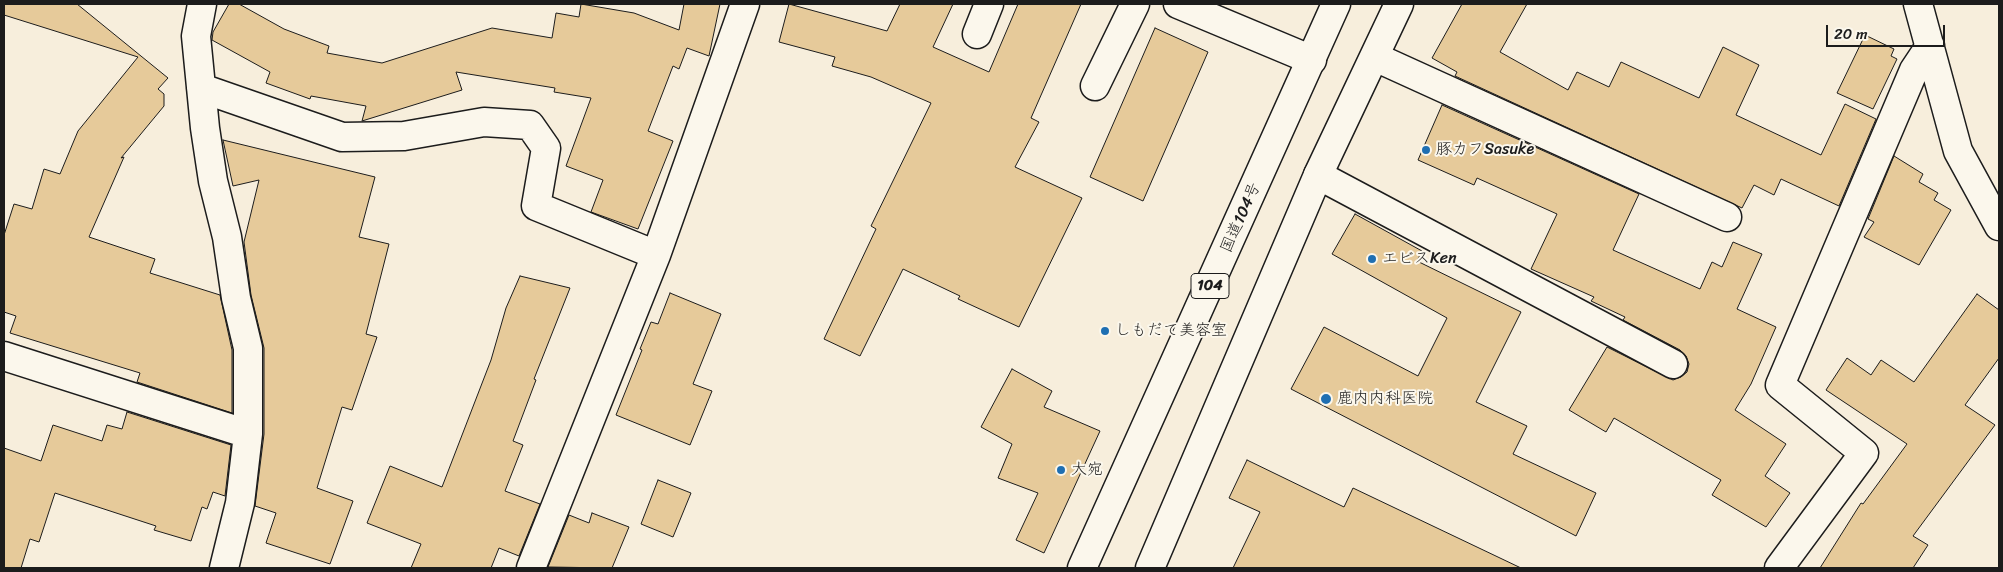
<!DOCTYPE html>
<meta charset="utf-8">
<style>
body{margin:0}
#map{position:relative;width:2003px;height:572px;overflow:hidden;background:#f7eedc;font-family:Sriracha,sans-serif}
canvas{display:block}
.frame{position:absolute;inset:0;border:5px solid #1c1c1c;pointer-events:none}
.scale{position:absolute;left:1826px;top:25px;width:119px;height:22px;box-sizing:border-box;border:2px solid #1c1c1c;border-top:0;padding-left:6px;font-size:15px;line-height:18px;white-space:nowrap;color:#1c1c1c;-webkit-text-stroke:4px #fbf7ec;paint-order:stroke}
</style>
<div id="map">
<canvas width="2003" height="572"></canvas>
<div class="frame"></div>
<div class="scale">20 m</div>
</div>
<script>
const ctx = document.querySelector('canvas').getContext('2d');
ctx.lineJoin = 'round';
function fillPath(path, color) { ctx.fillStyle = color; ctx.fill(path, 'evenodd'); }
const poly = rows => new Path2D(rows.map(r => 'M' + r).join(''));
function trace(path, color, width, dash) { ctx.strokeStyle = color; ctx.lineWidth = width; ctx.lineCap = dash ? 'butt' : 'round'; ctx.setLineDash(dash || []); ctx.stroke(path); }
function label(font, color, halo, rows, align = 'center') {
  ctx.font = font + ' Sriracha,"Klee One",sans-serif'; ctx.lineWidth = 4; ctx.setLineDash([]); ctx.textBaseline = 'middle'; ctx.strokeStyle = halo; ctx.fillStyle = color; for (const [text, x, y, turn = 0] of rows) {
    ctx.save(); ctx.translate(x, y); ctx.rotate((+turn || 0) * Math.PI / 180); ctx.textAlign = isNaN(turn) ? turn : align; if (halo) ctx.strokeText(text, 0, 0); ctx.fillText(text, 0, 0); ctx.restore();
  }
}
const building = poly([
 [4,4,77,4,168,78,158,89,164,94,164,106,121,158,124,157,89,237,155,259,150,273,220,295,232,350,232,413,137,382,140,373,10,333,16,316,4,312,4,235,14,204,32,209,44,169,60,174,78,131,138,57,4,15,4,4],
 [229,4,239,4,284,29,329,46,327,53,382,63,492,28,552,38,556,13,579,17,581,4,634,13,679,30,684,4,720,4,709,56,687,48,679,69,673,66,648,131,673,141,638,229,591,212,603,180,566,166,591,98,554,92,555,88,456,72,462,90,362,121,366,106,311,96,310,99,266,83,270,72,212,40,213,32,229,4],
 [789,4,887,31,900,4,953,4,933,47,989,72,1018,4,1081,4,1031,118,1039,122,1015,167,1082,198,1019,327,958,299,960,296,903,269,860,356,824,339,876,229,871,226,931,103,871,77,832,66,835,57,779,42,789,4],
 [1462,4,1527,4,1500,52,1568,90,1577,72,1609,87,1621,62,1699,98,1723,47,1759,65,1736,115,1821,155,1845,104,1876,119,1839,206,1781,179,1774,195,1754,185,1742,208,1455,76,1457,72,1432,58,1462,4],
 [1155,28,1208,52,1143,201,1090,177,1155,28],
 [1865,35,1894,49,1891,56,1897,59,1873,109,1837,93,1865,35],
 [1442,105,1639,194,1613,250,1700,289,1712,262,1722,267,1733,242,1762,254,1737,309,1776,327,1751,384,1735,410,1786,444,1765,476,1790,493,1766,527,1712,495,1721,480,1614,418,1606,432,1569,410,1607,347,1673,380,1681,377,1687,372,1689,364,1686,356,1680,350,1623,320,1625,317,1591,301,1594,297,1531,269,1557,214,1477,178,1474,185,1418,160,1442,105],
 [223,140,375,177,359,237,389,244,366,334,377,337,352,410,342,407,317,488,353,501,330,564,266,543,276,513,255,506,264,434,264,348,251,295,244,242,259,180,233,186,223,140],
 [1894,156,1923,174,1919,182,1938,193,1934,200,1951,210,1919,265,1864,237,1874,222,1868,219,1894,156],
 [1355,214,1422,251,1417,261,1521,312,1476,402,1527,426,1513,454,1596,493,1576,536,1291,389,1324,327,1418,376,1447,318,1332,254,1355,214],
 [520,276,570,288,534,379,536,380,513,441,523,445,505,491,540,504,519,556,499,548,491,568,411,568,421,544,367,523,390,466,442,487,491,360,506,308,520,276],
 [670,293,721,314,693,384,712,391,690,445,616,415,642,350,640,349,651,322,658,324,670,293],
 [1977,294,1999,310,1999,358,1965,405,1995,425,1913,536,1928,545,1913,568,1820,568,1861,503,1863,504,1907,444,1826,390,1847,358,1871,375,1881,360,1914,382,1977,294],
 [1012,369,1052,391,1044,407,1100,431,1044,553,1016,540,1038,493,998,478,1012,444,981,427,1012,369],
 [127,412,231,445,225,496,213,492,207,509,202,507,191,541,154,530,156,526,55,493,39,542,30,539,21,568,4,568,4,448,41,461,53,425,102,441,107,425,122,429,127,412],
 [1247,460,1344,507,1353,488,1521,568,1233,568,1260,512,1229,498,1247,460],
 [658,480,691,493,673,537,641,524,658,480],
 [592,513,629,527,612,568,548,567,569,515,589,523,592,513]
]);
fillPath(building, '#e6ca9a');
trace(building, '#1c1c1c', 1);
const minor = poly([
 [202,4,196,36,205,128,213,181,227,237,236,298,248,348,248,434,240,503,224,568],
 [1178,4,1312,60],
 [1918,4,1958,151,1999,226],
 [977,34,989,4],
 [1375,57,1727,217],
 [1095,86,1135,4],
 [201,88,342,137,404,136,484,122,530,125,546,148,536,206,656,255],
 [1318,175,1673,364],
 [4,356,248,434],
 [531,568,656,255,745,4],
 [1779,568,1864,453,1780,385,1914,70,1930,46]
]);
const trunk = poly([
 [1082,568,1336,4],
 [1150,568,1318,175,1399,4]
]);
trace(minor, '#1c1c1c', 31);
trace(trunk, '#1c1c1c', 31);
trace(minor, '#fbf7ec', 28);
trace(trunk, '#fbf7ec', 28);
for (const [x, y, r, color] of [
 [1426,150,5,"#1f6fb2"],
 [1372,259,5,"#1f6fb2"],
 [1105,331,5,"#1f6fb2"],
 [1326,399,6,"#1f6fb2"],
 [1061,470,5,"#1f6fb2"]
]) { const dot = new Path2D(); dot.arc(x, y, r, 0, 2 * Math.PI); ctx.fillStyle = color; ctx.fill(dot); trace(dot, '#fbf7ec', 2); }
for (const [x, y, w] of [
 [1210,286,38]
]) { const box = new Path2D(); box.roundRect(x - w / 2, y - 12.5, w, 25, 4); ctx.fillStyle = '#fbf7ec'; ctx.fill(box); trace(box, '#1c1c1c', 1); }
label('bold 15px', '#1c1c1c', null, [
 ["104",1210,286]
]);
label('16px', '#1c1c1c', '#fbf7ec', [
 ["豚カフSasuke",1436,150],
 ["エビスKen",1382,259],
 ["しもだて美容室",1115,331],
 ["鹿内内科医院",1337,399],
 ["大宛",1071,470]
], 'left');
label('16px', '#1c1c1c', '#fbf7ec', [
 ["国道104号",1241,218,-66]
]);
</script>
